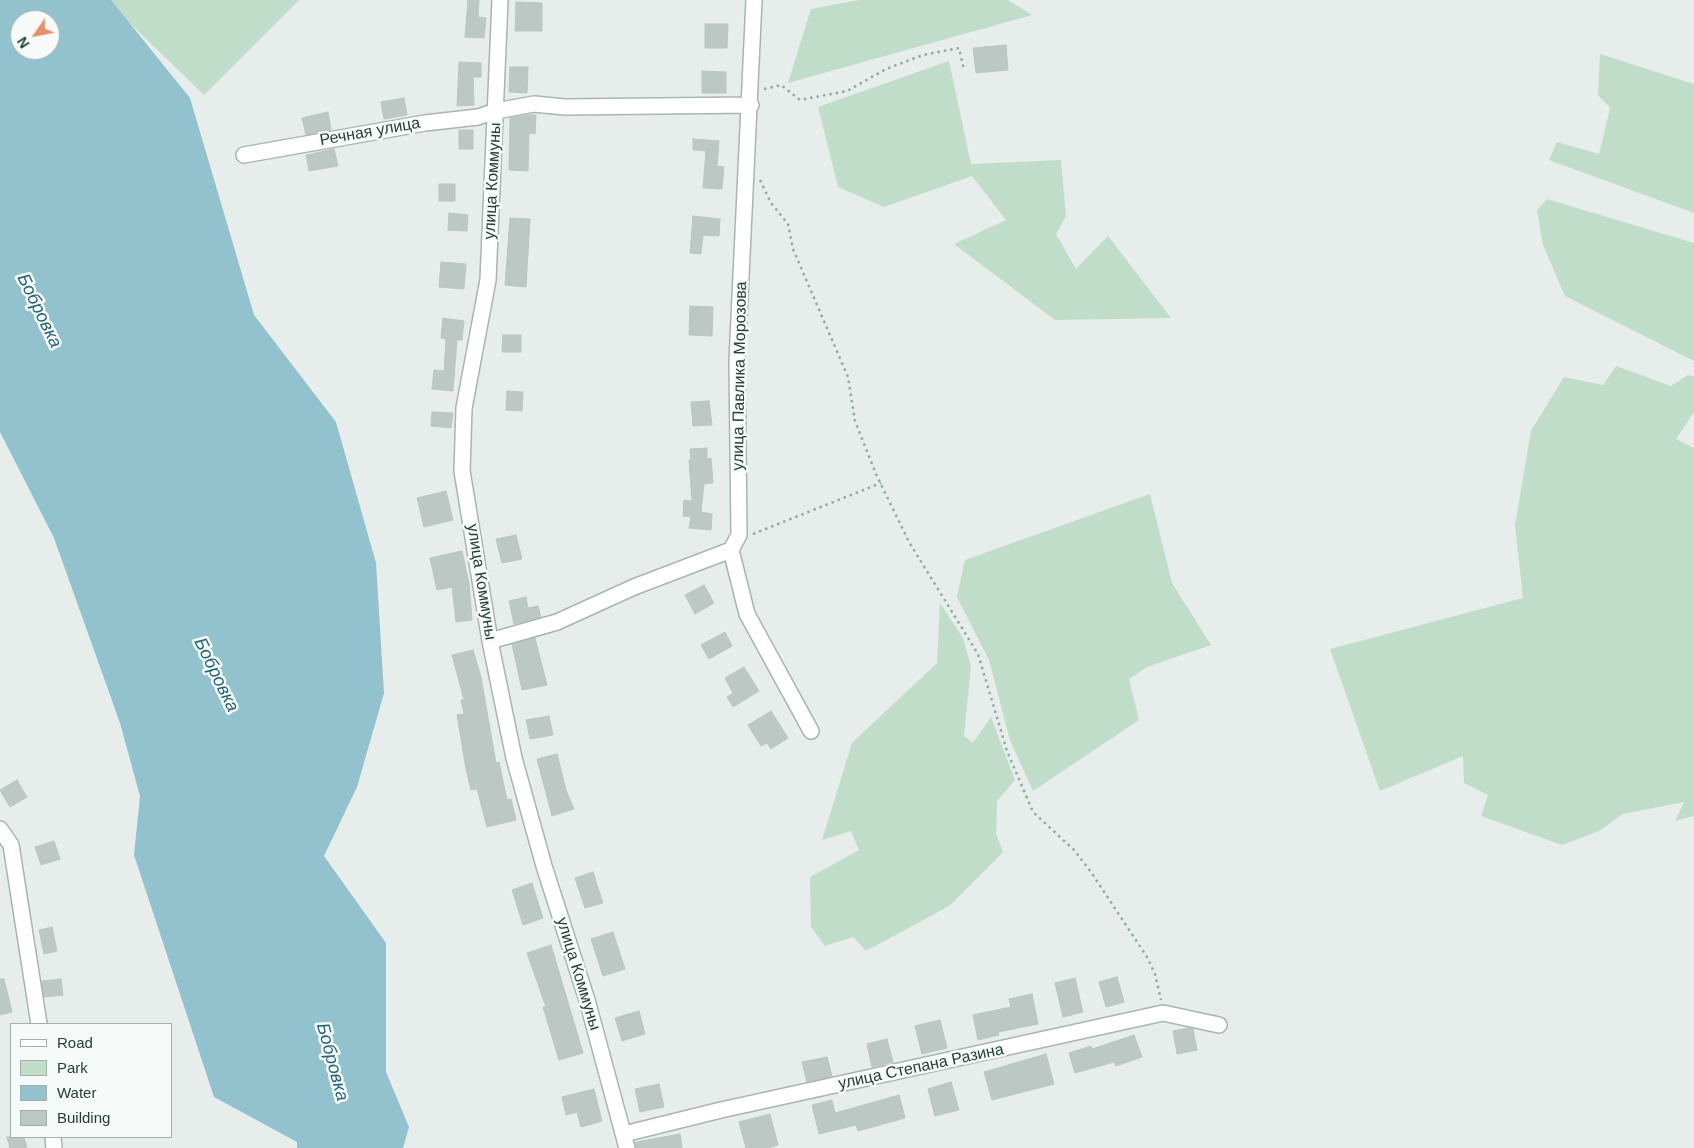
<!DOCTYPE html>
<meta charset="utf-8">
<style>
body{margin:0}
#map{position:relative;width:1694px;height:1148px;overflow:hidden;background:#e6edea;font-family:Arial,sans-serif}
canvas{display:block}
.legend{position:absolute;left:10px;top:1023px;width:162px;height:115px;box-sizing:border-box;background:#f6faf8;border:1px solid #a3afac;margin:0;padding:6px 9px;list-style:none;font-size:15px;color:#263e39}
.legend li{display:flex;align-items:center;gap:10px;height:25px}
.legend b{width:25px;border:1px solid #a3afac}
.north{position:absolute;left:10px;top:10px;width:50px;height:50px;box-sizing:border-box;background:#f6faf8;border:1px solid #a3afac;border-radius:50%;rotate:237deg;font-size:14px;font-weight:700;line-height:20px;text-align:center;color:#263e39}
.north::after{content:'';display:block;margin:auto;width:18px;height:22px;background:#e78f6a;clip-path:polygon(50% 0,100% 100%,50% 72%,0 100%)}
</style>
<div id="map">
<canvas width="1694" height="1148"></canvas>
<ul class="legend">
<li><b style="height:6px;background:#fff"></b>Road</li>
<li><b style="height:14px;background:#c0ddc9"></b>Park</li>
<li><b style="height:14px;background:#92c2ce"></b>Water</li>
<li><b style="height:14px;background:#bbc8c3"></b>Building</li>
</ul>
<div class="north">N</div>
</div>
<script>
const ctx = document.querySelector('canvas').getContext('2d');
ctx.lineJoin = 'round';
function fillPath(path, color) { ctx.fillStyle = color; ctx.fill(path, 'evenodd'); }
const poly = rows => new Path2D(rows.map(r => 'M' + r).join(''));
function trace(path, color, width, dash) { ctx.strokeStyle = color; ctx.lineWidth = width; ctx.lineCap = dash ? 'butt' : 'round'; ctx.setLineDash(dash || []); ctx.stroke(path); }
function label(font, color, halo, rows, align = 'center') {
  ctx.font = font + ' Arial,sans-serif'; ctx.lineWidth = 5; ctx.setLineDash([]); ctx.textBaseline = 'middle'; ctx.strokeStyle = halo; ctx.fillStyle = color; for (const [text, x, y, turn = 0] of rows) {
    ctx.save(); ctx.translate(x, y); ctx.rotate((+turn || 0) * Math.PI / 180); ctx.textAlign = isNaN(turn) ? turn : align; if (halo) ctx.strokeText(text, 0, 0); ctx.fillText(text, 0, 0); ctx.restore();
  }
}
fillPath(poly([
 [106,0,299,0,204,95],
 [859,0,1008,0,1032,15,788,83,811,9],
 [1600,54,1694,84,1694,213,1549,160,1557,142,1599,154,1610,108,1598,95],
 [949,61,971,164,1061,160,1066,216,1056,234,1076,269,1108,236,1171,318,1055,320,954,244,1006,220,972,176,884,207,838,187,818,107],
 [1547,199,1694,243,1694,361,1565,296,1543,245,1537,210],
 [1616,366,1671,386,1688,375,1694,377,1694,412,1676,439,1694,448,1694,816,1675,821,1684,802,1623,814,1599,831,1562,845,1481,816,1488,795,1464,783,1463,756,1380,791,1330,649,1523,598,1515,525,1531,431,1564,377,1603,385],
 [1150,494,1172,583,1211,645,1147,667,1129,679,1139,720,1033,791,1010,740,989,660,957,597,965,560],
 [940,603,963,638,971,666,964,736,973,743,991,717,1015,780,997,801,996,834,1003,852,949,906,866,951,853,937,825,946,811,927,810,877,859,850,851,831,822,840,852,743,937,663]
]), '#c0ddc9');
fillPath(poly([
 [0,0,111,0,190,98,254,315,336,422,376,563,384,693,357,787,324,856,386,943,386,1072,409,1127,403,1148,297,1148,297,1142,214,1097,134,855,140,796,120,723,54,538,0,432],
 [20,20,50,20,50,50,20,50]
]), '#92c2ce');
const building = poly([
 [468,0,479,0,478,17,486,18,484,38,465,37,468,0],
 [516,2,542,3,542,31,515,31,516,2],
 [705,24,728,24,727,48,705,48,705,24],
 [1006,45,1008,70,976,73,973,48,1006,45],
 [459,62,481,63,481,77,473,77,474,105,457,106,459,62],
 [510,67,528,67,527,93,509,92,510,67],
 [702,71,726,72,726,93,702,93,702,71],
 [404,98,407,115,384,119,381,102,404,98],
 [328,112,331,130,306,135,302,118,328,112],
 [528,115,536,115,535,134,529,133,528,171,509,170,510,118,528,115],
 [459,130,473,130,473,149,459,149,459,130],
 [693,139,719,141,717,166,724,167,722,189,703,188,706,151,693,150,693,139],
 [334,149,338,166,309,171,306,155,334,149],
 [439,184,455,184,455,201,439,201,439,184],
 [449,213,468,215,467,231,448,230,449,213],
 [693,216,720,219,719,236,703,235,701,254,690,253,693,216],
 [510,218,530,219,526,287,505,285,510,218],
 [441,262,466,264,464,289,439,287,441,262],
 [690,306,713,307,712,336,689,335,690,306],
 [443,318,464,321,462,340,457,340,453,391,432,389,434,370,444,371,446,339,441,338,443,318],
 [503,335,521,335,521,352,502,352,503,335],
 [507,391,523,392,522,411,506,410,507,391],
 [709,401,712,425,693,426,691,402,709,401],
 [432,412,453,413,451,428,431,426,432,412],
 [707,448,707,459,711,458,713,483,704,484,701,512,712,514,711,530,689,528,691,517,683,516,684,500,692,501,689,460,691,460,690,449,707,448],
 [446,491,453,520,424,527,417,498,446,491],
 [516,535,522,559,502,563,496,539,516,535],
 [462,551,469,583,472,620,456,622,452,587,437,590,430,558,462,551],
 [704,585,714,603,695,614,685,595,704,585],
 [526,597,528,608,538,606,541,617,514,624,509,601,526,597],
 [725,632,732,646,709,659,701,645,725,632],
 [535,638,547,685,522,690,512,644,535,638],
 [473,650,481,677,496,763,499,762,507,800,511,799,516,820,487,827,477,789,471,790,466,769,457,715,464,714,461,700,464,700,452,655,473,650],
 [744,667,759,691,733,707,727,697,733,693,725,678,744,667],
 [771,711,788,738,771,749,767,743,761,746,748,725,771,711],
 [549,716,553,735,530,739,526,720,549,716],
 [557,754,566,790,574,809,552,816,537,759,557,754],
 [17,780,27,797,10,807,0,790,17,780],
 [54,841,60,859,41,865,35,847,54,841],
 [593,872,603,903,585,908,575,878,593,872],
 [532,883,543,918,523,925,512,890,532,883],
 [52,927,57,951,44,954,39,930,52,927],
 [613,932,625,969,603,976,591,939,613,932],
 [551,945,583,1053,559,1060,543,1007,546,1007,527,953,551,945],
 [1117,977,1124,1002,1106,1007,1099,982,1117,977],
 [1075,978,1083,1012,1063,1017,1055,983,1075,978],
 [0,979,4,979,12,1012,0,1015,0,979],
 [61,979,63,995,44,997,42,981,61,979],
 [1032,994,1038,1024,998,1032,999,1035,978,1040,973,1015,1011,1007,1009,999,1032,994],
 [639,1011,645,1034,622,1041,615,1018,639,1011],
 [940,1020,947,1048,922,1054,915,1026,940,1020],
 [1189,1028,1193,1029,1197,1050,1177,1054,1173,1031,1189,1028],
 [1134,1035,1142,1057,1116,1066,1114,1062,1075,1073,1069,1053,1091,1046,1092,1049,1134,1035],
 [887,1039,893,1062,872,1067,867,1044,887,1039],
 [1046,1054,1054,1084,992,1100,984,1072,1046,1054],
 [827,1057,832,1076,807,1082,802,1062,827,1057],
 [951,1082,959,1110,935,1116,928,1089,951,1082],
 [659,1084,664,1107,640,1112,635,1089,659,1084],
 [594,1089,602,1121,581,1127,577,1112,566,1115,562,1097,594,1089],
 [899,1095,905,1118,858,1131,856,1125,819,1134,812,1105,832,1100,835,1113,899,1095],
 [770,1114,778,1145,768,1148,746,1148,739,1122,770,1114],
 [680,1134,682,1148,636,1148,636,1142,680,1134],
 [7,1137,24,1137,27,1148,10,1148,7,1137]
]);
fillPath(building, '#bbc8c3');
trace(building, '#b8c7c1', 1);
const street = poly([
 [500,0,488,280,464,408,462,471,490,641,514,758,544,866,587,1000,627,1148],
 [754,0,737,361,739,535,731,550,747,614,811,731],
 [244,155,425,123,478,117,496,111,534,104,565,107,751,105],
 [490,641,557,622,634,587,731,550],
 [0,829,11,845,39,1024],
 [624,1134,721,1110,1163,1013,1219,1025],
 [53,1137,54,1148]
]);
trace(street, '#a9b5b1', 18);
trace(poly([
 [764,89,781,85,800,100,847,91,886,69,923,55,959,48,964,70],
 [760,180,771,203,788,224,793,249,848,377,855,421,876,474,909,542,978,654,1007,751,1033,812,1074,850,1091,872,1147,957,1155,974,1161,1000],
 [753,534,881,483]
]), '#89aea4', 2.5, [2.5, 4]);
trace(street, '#fff', 15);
label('16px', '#263e39', '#f6faf8', [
 ["Речная улица",370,132,-10],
 ["улица Коммуны",493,181,-87],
 ["улица Павлика Морозова",740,376,-89],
 ["улица Коммуны",481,582,81],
 ["улица Коммуны",578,974,73],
 ["улица Степана Разина",921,1067,-12]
]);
label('italic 18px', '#246476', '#f6faf8', [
 ["Бобровка",39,311,64],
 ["Бобровка",216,675,64],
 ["Бобровка",332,1062,75]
]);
</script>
